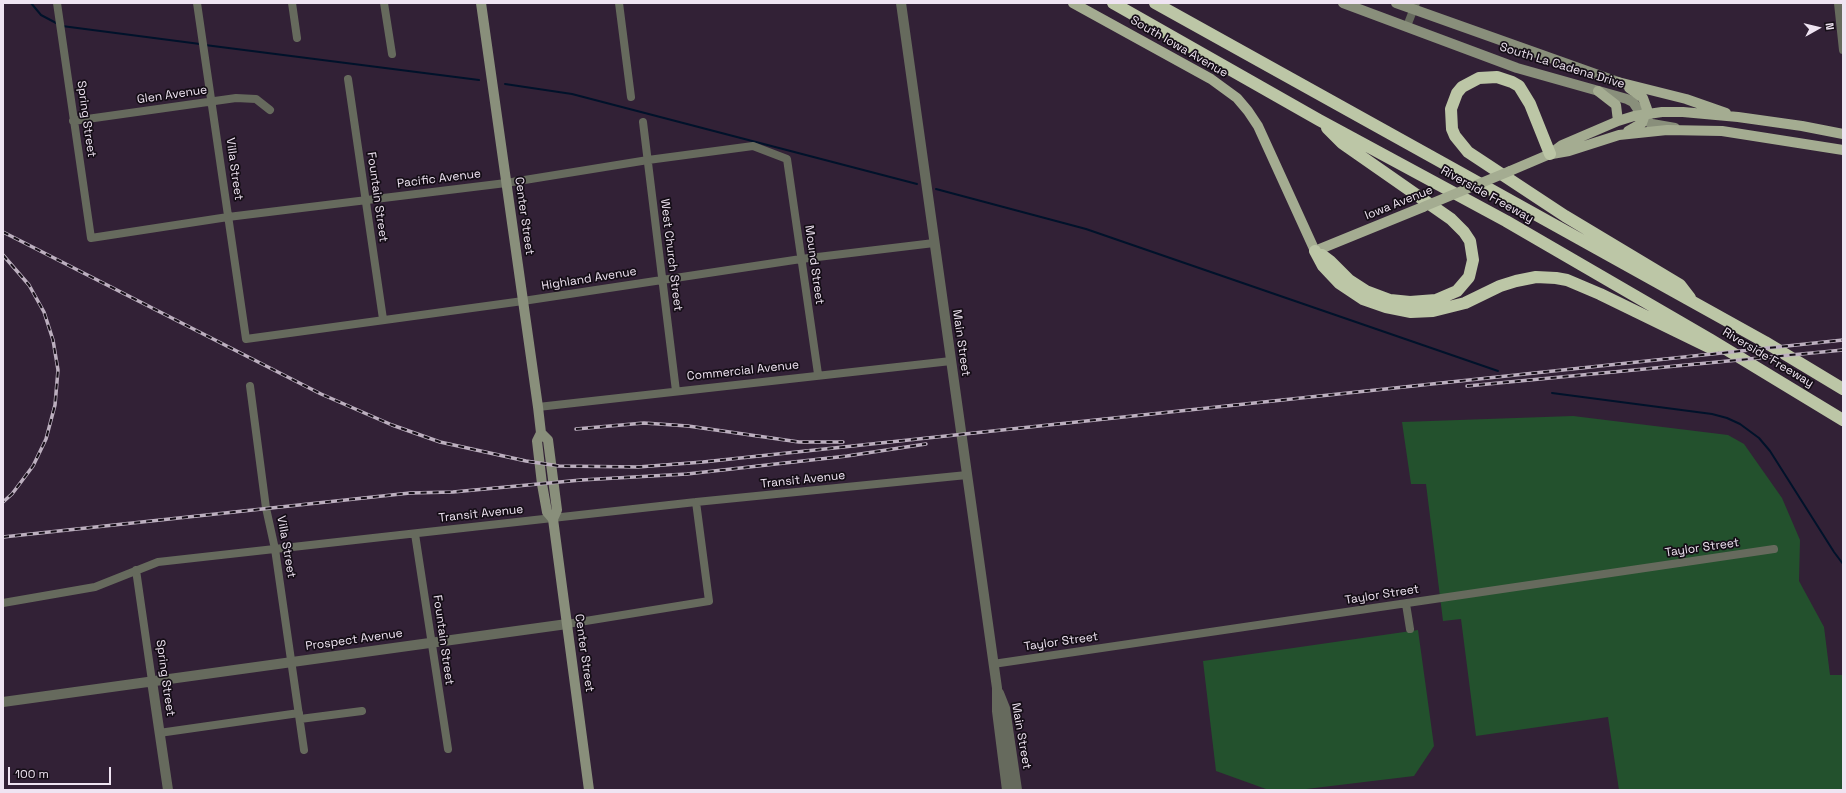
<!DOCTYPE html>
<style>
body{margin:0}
#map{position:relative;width:1846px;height:793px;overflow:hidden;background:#322136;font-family:"Space Grotesk",sans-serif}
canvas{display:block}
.frame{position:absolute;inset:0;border:4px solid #efe4f2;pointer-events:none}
.north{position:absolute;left:1798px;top:8px;width:40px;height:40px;-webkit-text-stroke:3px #150e17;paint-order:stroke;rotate:82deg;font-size:11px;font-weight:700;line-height:16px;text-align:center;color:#efe4f2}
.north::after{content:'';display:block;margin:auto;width:14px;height:18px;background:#efe4f2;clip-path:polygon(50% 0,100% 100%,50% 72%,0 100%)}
.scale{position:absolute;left:8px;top:767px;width:103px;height:18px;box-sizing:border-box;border:2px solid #efe4f2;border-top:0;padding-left:5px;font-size:12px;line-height:14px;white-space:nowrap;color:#efe4f2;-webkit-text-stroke:3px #150e17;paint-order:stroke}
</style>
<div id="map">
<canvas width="1846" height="793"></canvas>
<div class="frame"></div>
<div class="north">N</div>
<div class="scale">100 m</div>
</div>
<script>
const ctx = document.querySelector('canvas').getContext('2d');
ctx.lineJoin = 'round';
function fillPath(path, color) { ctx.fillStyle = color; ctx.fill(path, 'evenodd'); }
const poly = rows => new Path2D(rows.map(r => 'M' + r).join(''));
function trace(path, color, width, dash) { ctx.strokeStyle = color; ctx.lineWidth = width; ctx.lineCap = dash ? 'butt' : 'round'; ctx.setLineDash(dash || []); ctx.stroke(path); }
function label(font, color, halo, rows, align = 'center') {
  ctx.font = font + ' "Space Grotesk",sans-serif'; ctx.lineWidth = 3.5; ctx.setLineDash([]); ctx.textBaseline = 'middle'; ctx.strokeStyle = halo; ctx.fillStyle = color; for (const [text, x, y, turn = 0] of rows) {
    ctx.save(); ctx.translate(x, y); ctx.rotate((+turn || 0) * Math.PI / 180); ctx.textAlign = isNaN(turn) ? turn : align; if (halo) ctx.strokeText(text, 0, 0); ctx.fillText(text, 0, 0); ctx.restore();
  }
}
fillPath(poly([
 [1573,416,1728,435,1744,444,1782,498,1800,540,1799,581,1824,627,1830,675,1843,675,1843,790,1619,790,1608,717,1476,736,1461,619,1443,621,1426,484,1411,484,1402,422],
 [1418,630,1434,746,1414,776,1298,790,1266,789,1216,771,1203,661]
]), '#23512d');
trace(poly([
 [31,3,41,15,58,24],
 [62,26,200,44],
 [205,45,479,80],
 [505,84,572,94,917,184],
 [936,189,1086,229,1498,371],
 [1552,393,1712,414,1727,418,1740,424,1759,438,1770,451,1834,552,1843,564]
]), '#00122a', 2);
trace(poly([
 [57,3,91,238,228,217,506,183,648,160,753,146,787,159,818,374],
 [197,3,246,339,523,301,801,259,934,243],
 [292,3,297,38],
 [384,3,392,54],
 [619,3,631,97],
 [1838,3,1843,50],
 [1407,26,1416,3],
 [348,79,383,319],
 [73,121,236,98,256,99,270,110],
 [643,122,676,391],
 [250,386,266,508,275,549,304,750],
 [538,407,951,361],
 [415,534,448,749],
 [136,570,152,681],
 [3,603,95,587,158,562,696,502,967,475],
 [1406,604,1410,629],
 [567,624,709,601,696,502],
 [993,664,1774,549],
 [300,719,362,711],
 [159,733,299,713]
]), '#666a5d', 8);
trace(poly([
 [901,3,997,688,997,711,1007,790],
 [152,681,168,790],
 [999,693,1005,708,1017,790],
 [3,702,567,624]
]), '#666a5d', 10);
trace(poly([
 [481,3,538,407,541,433,537,441,542,484,547,512,553,519],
 [1343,3,1517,68,1627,99,1633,102,1645,120,1652,124,1675,128],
 [1396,3,1618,82],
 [541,433,548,440,557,510,553,519,589,790]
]), '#898f7b', 10);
trace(poly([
 [1073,3,1211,79,1237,98,1248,111,1258,126,1315,251,1423,207],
 [1618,82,1686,99,1726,113],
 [1598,91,1616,105,1618,121],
 [1628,131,1642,123,1647,109,1643,98,1629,88],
 [1552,154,1569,151,1619,135,1667,130,1722,131,1843,150],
 [1510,171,1550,154,1562,145,1618,121,1634,116,1662,112,1683,112,1738,117,1802,126,1843,134]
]), '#a4ac91', 10);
trace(poly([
 [1113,3,1319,120,1506,221,1711,340,1843,420],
 [1155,3,1765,342,1843,389],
 [1550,154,1530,104,1519,86,1512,82,1497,77,1479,78,1462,87,1457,93,1451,109,1452,129,1455,136,1468,152,1565,216,1680,285,1690,298],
 [1315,251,1323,266,1339,283,1363,299,1386,307,1411,312,1433,311,1465,303,1500,286,1516,281,1536,277,1556,278,1567,280,1600,294,1713,349],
 [1322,255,1330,261,1349,280,1366,291,1390,300,1410,302,1436,300,1457,291,1469,277,1473,260,1470,241,1464,232,1451,219,1342,143,1327,128]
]), '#bcc6a6', 12);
const rail = poly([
 [3,232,321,394,392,425,440,442,526,461,559,466,638,467,703,462,1843,340],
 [3,255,29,285,44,312,53,340,58,370,55,405,46,439,33,466,12,494,3,502],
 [1467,386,1843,350],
 [576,429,644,423,688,426,799,442,843,442],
 [3,537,410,493,453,492,581,480,687,474,847,456,926,444]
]);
trace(rail, '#bcafbf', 3.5);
trace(rail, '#150e17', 2, [6]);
trace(poly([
 [1423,207,1510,171]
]), '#a4ac91', 10);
label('12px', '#efe4f2', '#150e17', [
 ["South Iowa Avenue",1179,47,30],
 ["South La Cadena Drive",1562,66,17],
 ["Glen Avenue",172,95,-8],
 ["Spring Street",86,119,82],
 ["Villa Street",234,169,82],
 ["Pacific Avenue",439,179,-7],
 ["Riverside Freeway",1487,195,29],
 ["Fountain Street",377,197,82],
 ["Iowa Avenue",1399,203,-22],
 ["Center Street",524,216,82],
 ["West Church Street",671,255,83],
 ["Mound Street",814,265,82],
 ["Highland Avenue",589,279,-9],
 ["Main Street",961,343,82],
 ["Riverside Freeway",1768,358,31],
 ["Commercial Avenue",743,371,-6],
 ["Transit Avenue",803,480,-6],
 ["Transit Avenue",481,514,-6],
 ["Villa Street",286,547,80],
 ["Taylor Street",1702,548,-8],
 ["Taylor Street",1382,595,-9],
 ["Prospect Avenue",354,640,-8],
 ["Fountain Street",443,640,82],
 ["Taylor Street",1061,642,-8],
 ["Center Street",584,653,82],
 ["Spring Street",165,678,82],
 ["Main Street",1021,736,80]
]);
</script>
